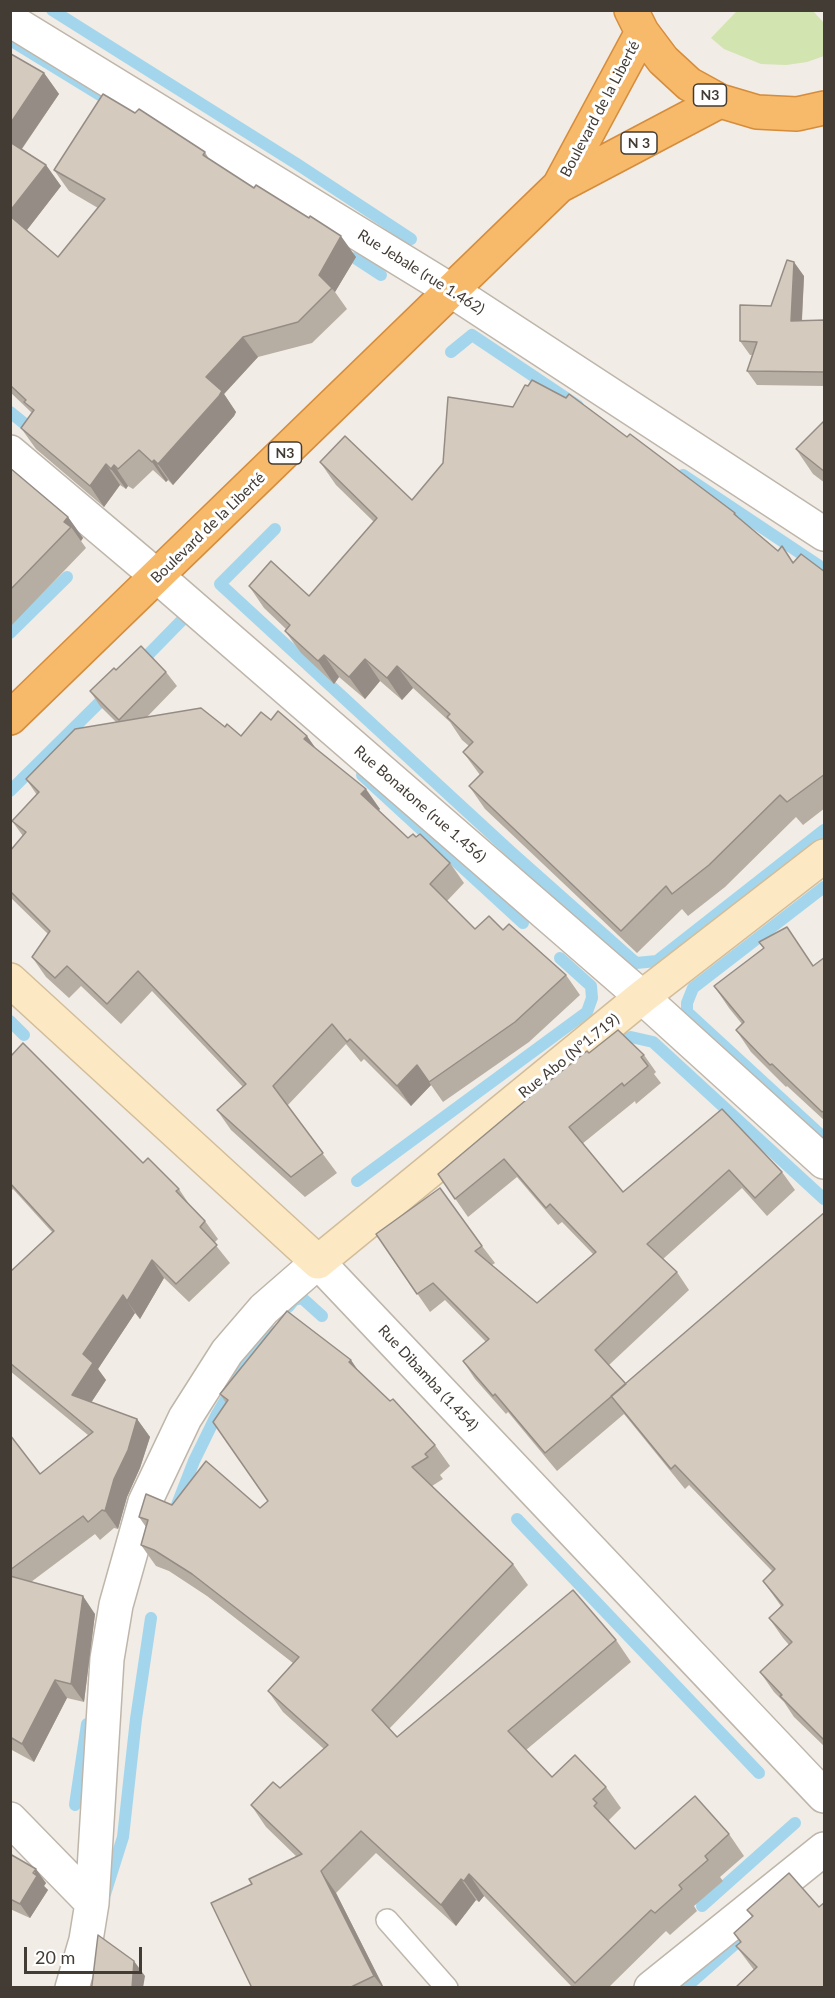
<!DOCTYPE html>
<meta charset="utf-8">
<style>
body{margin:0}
#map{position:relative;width:835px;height:1998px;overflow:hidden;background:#f1ece5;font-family:Lato,sans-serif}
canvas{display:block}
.frame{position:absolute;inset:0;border:12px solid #433c35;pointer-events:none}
.scale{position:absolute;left:24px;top:1947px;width:118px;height:27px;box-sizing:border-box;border:3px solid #433c35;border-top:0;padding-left:8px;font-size:18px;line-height:21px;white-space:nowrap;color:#433c35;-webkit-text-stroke:4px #fff;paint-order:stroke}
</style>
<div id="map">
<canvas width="835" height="1998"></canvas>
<div class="frame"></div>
<div class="scale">20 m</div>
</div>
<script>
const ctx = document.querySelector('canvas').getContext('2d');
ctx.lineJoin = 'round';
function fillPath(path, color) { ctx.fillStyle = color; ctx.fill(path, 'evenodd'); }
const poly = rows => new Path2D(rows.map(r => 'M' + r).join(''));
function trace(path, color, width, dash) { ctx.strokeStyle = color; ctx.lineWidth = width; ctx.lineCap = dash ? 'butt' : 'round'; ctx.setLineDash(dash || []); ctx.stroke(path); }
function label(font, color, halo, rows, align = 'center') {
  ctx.font = font + ' Lato,sans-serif'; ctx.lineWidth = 6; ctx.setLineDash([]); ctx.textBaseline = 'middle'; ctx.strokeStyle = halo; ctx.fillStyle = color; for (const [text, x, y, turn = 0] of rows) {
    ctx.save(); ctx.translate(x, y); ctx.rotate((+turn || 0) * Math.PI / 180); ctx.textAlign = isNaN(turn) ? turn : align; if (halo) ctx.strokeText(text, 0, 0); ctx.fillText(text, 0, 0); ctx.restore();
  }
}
fillPath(poly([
 [737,11,813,11,824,23,824,56,807,62,786,65,761,64,724,49,711,38]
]), '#d2e4af');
trace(poly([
 [52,10,297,164,411,239],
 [10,40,116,105],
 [355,258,381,275],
 [451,352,472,335,578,406],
 [10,412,36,433],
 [683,475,824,569],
 [275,529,220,584,511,852,636,963,657,961,824,830],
 [10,633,67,577],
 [138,665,186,616,194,622],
 [362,775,523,923],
 [10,791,110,692],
 [824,887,693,988,687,1003,687,1012,824,1138],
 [10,1021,24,1035],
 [614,1047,631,1037,653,1042,824,1199],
 [357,1181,587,1012,592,998,591,986,560,958],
 [288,1307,294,1300,302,1298,322,1316],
 [175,1510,194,1461,217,1414,268,1328],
 [517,1519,759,1773],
 [75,1805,87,1724],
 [105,1894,123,1837,136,1719,151,1618],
 [702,1906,795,1823],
 [685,1988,751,1930]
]), '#a3d6ec', 12);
const lane = poly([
 [387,1920,447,1988]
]);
const street = poly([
 [10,20,452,291,824,534],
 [10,452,158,577,642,997,824,1162],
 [10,1819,92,1903],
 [72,1988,86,1940,92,1903,107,1659,116,1605,145,1502,185,1418,227,1352,264,1309,318,1262,824,1796],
 [651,1988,824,1849]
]);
const secondary = poly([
 [10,980,318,1262,642,997,824,856]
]);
const highway = poly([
 [631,10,642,32,663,60,689,84,720,101,757,112,797,114,824,108],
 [559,186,642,32],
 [10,718,559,186,720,101]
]);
trace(lane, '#bfb6ab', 24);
trace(street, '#bfb6ab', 36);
trace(secondary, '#d3bd99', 36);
trace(highway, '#d58c3b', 36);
trace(lane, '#fff', 21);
trace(street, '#fff', 33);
trace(secondary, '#fce9c4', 33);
trace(highway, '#f7b96a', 33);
fillPath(poly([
 [10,55,44,73,59,94,22,149,46,165,61,186,27,230,58,257,98,208,69,191,54,170,135,113,205,152,209,159,356,257,335,292,347,309,312,343,258,357,224,394,236,412,234,416,173,485,168,480,166,482,153,470,133,489,128,486,126,489,120,485,104,507,36,449,21,428,32,413,10,392],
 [804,276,802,321,825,320,825,386,757,385,747,371,752,355,750,355,740,341,771,306],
 [825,420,825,483,813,474,796,449],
 [627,437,735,513,739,518,778,551,794,562,825,572,825,808,803,825,796,817,725,887,688,916,682,909,637,953,485,809,469,786,480,775,463,752,469,746,462,740,450,722,413,688,402,700,380,681,365,699,339,677,334,684,301,653,285,631,286,629,264,608,249,586,309,596,374,522,336,485,320,462,412,500],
 [10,468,68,517,83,538,81,541,86,548,10,627],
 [116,670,166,672,177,686,147,717,225,727,241,736,271,720,307,736,316,749,380,809,378,810,408,838,416,837,450,863,464,883,447,901,475,929,503,930,566,975,580,995,529,1042,443,1102,431,1085,411,1106,364,1059,361,1062,346,1044,287,1106,337,1173,305,1197,231,1130,217,1110,243,1087,152,991,121,1024,81,986,69,998,46,977,32,957,48,934,10,897,10,851,23,836,12,821,37,795,26,779,116,722,100,706,90,691],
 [759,942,813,966,825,957,825,1121,787,1086,786,1087,751,1052,736,1030,742,1024,729,1008,714,986,764,948],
 [589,1053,644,1055,656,1072,654,1074,661,1083,636,1104,635,1101,582,1144,623,1192,722,1109,782,1172,795,1190,767,1216,742,1188,663,1259,677,1272,689,1290,609,1365,626,1384,825,1212,825,1747,794,1717,784,1702,774,1692,760,1672,789,1645,783,1638,769,1618,781,1606,763,1581,772,1571,689,1485,685,1489,624,1414,557,1471,508,1412,506,1414,475,1379,463,1361,486,1342,445,1300,430,1312,376,1234,482,1246,495,1263,492,1265,537,1303,593,1254,562,1222,558,1225,517,1177,468,1217,438,1174],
 [10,1057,143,1163,179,1189,191,1207,205,1221,218,1239,214,1243,230,1263,189,1302,164,1278,140,1319,135,1313,98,1369,106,1380,91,1403,137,1419,150,1437,140,1468,127,1497,118,1529,114,1528,100,1540,95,1534,31,1582,95,1614,84,1702,67,1698,34,1762,10,1749,10,1435,40,1474,88,1435,10,1371,10,1272,52,1232,13,1189,10,1192],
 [358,1371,435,1445,450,1466,440,1475,443,1479,432,1486,513,1564,528,1585,389,1729,397,1737,616,1640,631,1662,526,1750,552,1777,606,1787,621,1808,609,1820,612,1825,635,1849,729,1834,744,1856,720,1877,723,1881,694,1906,697,1911,670,1935,666,1931,608,1988,573,1988,484,1896,479,1902,476,1900,456,1926,376,1853,336,1893,384,1988,252,1988,252,1884,297,1857,266,1827,251,1805,280,1788,324,1749,283,1712,268,1691,293,1663,207,1596,169,1571,156,1566,141,1545,146,1527,139,1517,172,1505,260,1508,268,1501,226,1403,220,1394],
 [10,1854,46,1883,44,1886,48,1890,30,1918,10,1909],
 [819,1907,754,1970,736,1946,740,1942,734,1933,752,1917,747,1910]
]), '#b7aea3');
fillPath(poly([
 [44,73,59,94,16,157,10,149,10,124],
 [46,165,61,186,23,235,10,217,10,211],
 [341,236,356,257,335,292,319,275],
 [794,262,804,276,801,335,791,321],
 [243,337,258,357,224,394,236,412,234,416,173,485,158,464,206,377],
 [154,460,168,480,166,482,152,462],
 [106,464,120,485,104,507,90,486],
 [114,465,128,486,126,489,111,469],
 [68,517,83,538,81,541,71,527,64,522],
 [324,655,339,677,334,684,318,661],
 [365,659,380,681,365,699,349,677],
 [397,666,413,688,402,700,387,678],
 [307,736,321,756,304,739],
 [366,789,380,809,375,814,361,794],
 [417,1065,431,1085,411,1106,397,1086],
 [152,1260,164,1278,140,1319,127,1301],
 [123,1295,135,1313,98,1369,106,1380,84,1413,72,1395,83,1354],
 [351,1360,366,1382,349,1362],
 [137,1419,150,1437,140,1468,127,1497,118,1529,105,1511,114,1479],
 [83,1596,95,1614,84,1702,71,1684],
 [55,1680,67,1698,34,1762,22,1744],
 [36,1869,46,1883,44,1886,48,1890,30,1918,20,1904],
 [321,1871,336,1893,384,1988,383,1988,374,1976],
 [469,1874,484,1896,479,1902,464,1881],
 [461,1879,476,1900,456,1926,441,1905],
 [134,1961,145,1976,143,1988,132,1988]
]), '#958d85');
const building = poly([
 [11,54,44,73,10,124,10,55,11,54],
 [103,94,135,113,139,109,205,152,203,155,254,188,256,185,309,218,310,216,341,236,319,275,332,288,298,322,243,337,206,377,222,391,219,396,158,464,154,460,152,462,139,450,118,469,114,465,111,469,106,464,90,486,21,428,34,410,24,402,26,400,10,385,10,216,58,257,105,199,54,170,103,94],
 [10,142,46,165,10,211,10,142],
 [787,260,794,262,791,321,825,320,825,372,747,371,757,342,740,341,740,305,771,306,787,260],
 [532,380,566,398,569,394,627,437,630,434,735,513,734,514,778,551,782,546,793,563,801,554,825,572,825,774,787,802,780,795,709,865,672,894,666,886,621,931,469,786,483,772,463,752,473,742,447,717,450,714,397,666,387,678,365,659,349,677,324,655,318,661,285,631,290,625,249,586,271,561,309,596,377,518,320,462,345,436,412,500,443,463,448,397,513,407,525,385,528,386,532,380],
 [825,420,825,472,796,449,825,420],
 [10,468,68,517,64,522,71,527,10,590,10,468],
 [141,646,166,672,119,720,90,691,114,668,116,670,141,646],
 [201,708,225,727,227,724,241,736,261,712,271,720,278,711,307,736,304,739,366,789,361,794,408,838,413,834,416,837,420,834,450,863,430,884,475,929,489,916,503,930,509,924,566,975,515,1022,429,1082,417,1065,397,1086,350,1039,347,1042,332,1024,273,1086,323,1153,291,1177,217,1110,246,1084,138,971,107,1004,67,966,55,978,32,957,50,931,10,891,10,851,26,832,12,821,39,792,26,779,75,729,201,708],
 [787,927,813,966,825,957,825,1110,822,1112,772,1064,770,1065,736,1030,744,1022,714,986,764,948,759,942,787,927],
 [618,1030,644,1055,641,1057,648,1066,624,1086,622,1083,569,1127,623,1192,722,1109,782,1172,755,1198,729,1170,647,1244,677,1272,595,1350,626,1384,545,1453,495,1394,493,1396,463,1361,489,1339,433,1283,417,1294,376,1234,440,1188,482,1246,475,1251,537,1303,596,1252,550,1204,546,1208,504,1159,455,1199,438,1174,538,1090,587,1051,589,1053,618,1030],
 [23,1043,143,1163,148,1158,179,1189,176,1191,205,1221,200,1227,217,1245,176,1284,152,1260,127,1301,123,1295,83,1354,93,1363,72,1395,137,1419,128,1450,114,1479,105,1511,102,1510,88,1522,83,1516,10,1570,10,1435,40,1474,93,1432,10,1363,10,1272,54,1231,10,1183,10,1057,23,1043],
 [825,1212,825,1741,780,1696,782,1695,760,1672,792,1642,769,1618,783,1605,763,1581,775,1569,675,1465,671,1469,611,1396,825,1212],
 [287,1311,351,1360,349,1362,390,1401,393,1399,435,1445,425,1454,428,1457,412,1467,513,1564,372,1710,397,1737,573,1590,616,1640,508,1731,552,1777,575,1755,606,1787,593,1799,597,1803,594,1806,635,1849,695,1796,729,1834,705,1856,708,1860,679,1885,682,1889,655,1913,651,1910,575,1983,469,1874,464,1881,461,1879,441,1905,361,1831,321,1871,374,1976,349,1988,252,1988,211,1903,252,1884,249,1879,302,1854,251,1805,273,1782,280,1788,328,1745,268,1691,299,1657,192,1574,154,1550,141,1545,148,1520,139,1517,146,1494,172,1505,206,1461,260,1508,268,1501,213,1422,228,1400,220,1394,287,1311],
 [10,1576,83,1596,71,1684,55,1680,22,1744,10,1737,10,1576],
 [10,1854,36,1869,33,1873,37,1876,20,1904,10,1899,10,1854],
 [789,1873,819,1907,825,1902,825,1988,735,1988,757,1967,736,1946,741,1942,734,1933,753,1916,747,1910,789,1873],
 [98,1935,134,1961,132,1988,91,1988,92,1985,98,1935]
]);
fillPath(building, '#d5cabe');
trace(building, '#958d85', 1.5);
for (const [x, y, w] of [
 [710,95,33],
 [639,143,36],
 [285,453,33]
]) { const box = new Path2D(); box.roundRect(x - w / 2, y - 11, w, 22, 4.5); ctx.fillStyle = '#fff'; ctx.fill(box); trace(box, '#433c35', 1.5); }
label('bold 14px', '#433c35', null, [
 ["N3",710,95],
 ["N 3",639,143],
 ["N3",285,453]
]);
label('15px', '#433c35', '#fff', [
 ["Boulevard de la Liberté",600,109,-62],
 ["Rue Jebale (rue 1.462)",421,272,32],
 ["Boulevard de la Liberté",208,528,-44],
 ["Rue Bonatone (rue 1.456)",420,804,41],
 ["Rue Abo (N°1.719)",569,1056,-39],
 ["Rue Dibamba (1.454)",428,1378,47]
]);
</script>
